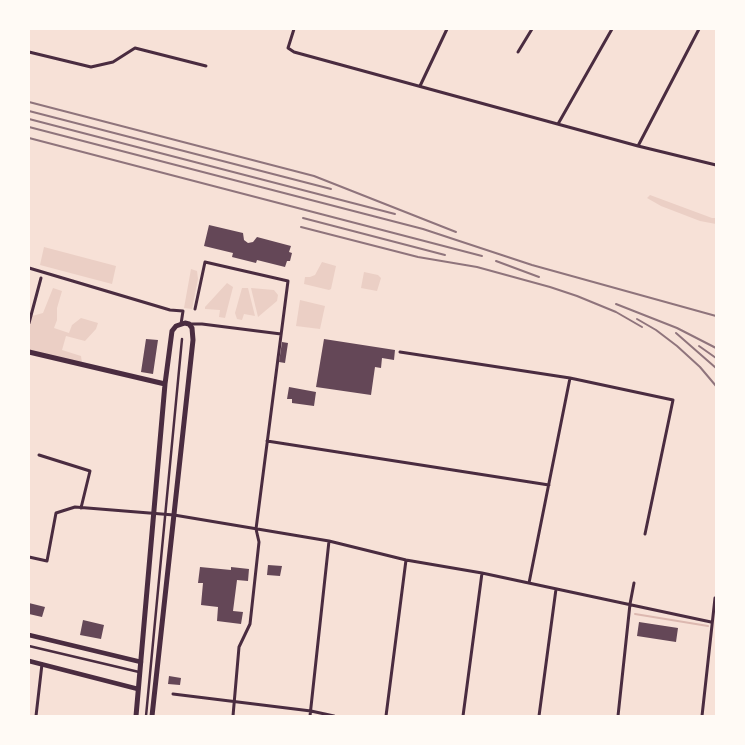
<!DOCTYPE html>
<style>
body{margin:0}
#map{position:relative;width:745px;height:745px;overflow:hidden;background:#f7e1d7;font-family:Lato,sans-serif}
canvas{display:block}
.frame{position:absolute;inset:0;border:30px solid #fffaf5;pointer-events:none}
</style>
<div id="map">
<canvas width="745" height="745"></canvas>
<div class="frame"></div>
</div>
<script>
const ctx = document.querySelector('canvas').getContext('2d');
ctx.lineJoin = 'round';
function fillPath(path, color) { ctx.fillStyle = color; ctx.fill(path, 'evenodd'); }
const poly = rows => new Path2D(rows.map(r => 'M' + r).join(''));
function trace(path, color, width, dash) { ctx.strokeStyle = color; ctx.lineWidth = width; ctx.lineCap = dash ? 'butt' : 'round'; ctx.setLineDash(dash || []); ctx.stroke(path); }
fillPath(poly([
 [650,195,712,218,716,218,716,224,700,221,661,206,647,198],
 [44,247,116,266,112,284,40,265],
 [322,262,336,266,331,289,329,290,304,284,305,277,310,277,315,275],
 [191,269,197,271,198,279,192,309,184,308],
 [364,272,378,275,381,278,377,291,361,288],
 [227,283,233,287,225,318,219,317,220,310,205,309,205,307],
 [53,288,62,291,57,308,57,320,54,328,69,333,72,325,81,318,98,323,96,329,85,341,66,336,62,350,81,356,82,363,29,350,29,327,32,316,43,313],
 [242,288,248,288,255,316,244,314,242,320,237,319,235,313],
 [251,288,274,290,278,295,277,301,258,317],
 [300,300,325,306,320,329,296,326]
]), '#ebcfc5');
trace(poly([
 [635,614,708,626]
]), '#dcb8b0', 2);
fillPath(poly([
 [209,225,243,233,244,240,248,243,253,242,257,237,291,246,289,252,292,253,290,261,287,261,285,267,257,260,256,263,232,257,233,253,204,246],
 [146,339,158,340,153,374,141,372],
 [324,339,395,350,394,360,382,358,381,368,375,367,371,395,316,387],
 [282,342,288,343,285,363,279,362],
 [289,387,316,392,314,406,292,403,292,399,287,399],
 [268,565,282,566,280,576,267,575],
 [200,567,231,570,231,567,249,569,248,581,237,580,233,611,243,612,241,624,217,621,218,607,201,605,203,583,198,583],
 [29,603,45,607,42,617,29,614],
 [83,620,104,625,101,639,80,635],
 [639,622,678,628,676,642,637,636],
 [169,676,181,678,180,685,168,684]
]), '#644757');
trace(poly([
 [29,646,139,672],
 [146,716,182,339]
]), '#4a2c40', 2.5);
trace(poly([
 [294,29,288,48,294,52,638,146,716,165],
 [29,52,91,67,113,62,135,48,206,66],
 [518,52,532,29],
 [420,86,447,29],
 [558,124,612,29],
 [638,146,699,29],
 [29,268,170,310,183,311,181,324],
 [195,309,205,262,288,281,256,529,259,542,250,624,239,647,233,716],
 [29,323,41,278],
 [189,324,202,324,281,334],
 [400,352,570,378,673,400,645,534],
 [267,441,549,485],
 [39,455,90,471,81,508],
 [29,557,47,561,56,513,75,507,174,515,329,541,406,560,482,573,711,622],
 [529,583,570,378],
 [173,694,311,711,334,716],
 [36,716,42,664],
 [310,716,329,541],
 [386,716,406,560],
 [463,716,482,573],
 [539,716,556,589],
 [618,716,630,604,634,583],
 [702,716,715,598]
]), '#4a2c40', 3);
trace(poly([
 [29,635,141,662],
 [29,661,138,689]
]), '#4a2c40', 4.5);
trace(poly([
 [29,352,165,384],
 [136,716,165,384,172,331,176,326,185,323,189,324,192,328,193,340,152,716]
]), '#4a2c40', 5);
trace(poly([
 [29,102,314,176,456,232],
 [29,111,331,189],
 [29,119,395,214],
 [29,127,423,229,532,265,716,316],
 [29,138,482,256],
 [303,218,445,255],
 [301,227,418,257,477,267,550,287,577,296,616,312,642,327],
 [496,261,539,277],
 [616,304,677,328,716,348],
 [637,319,656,330,677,346,700,367,716,386],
 [676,333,716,368],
 [699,346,716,358]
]), '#8f747c', 2);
</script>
